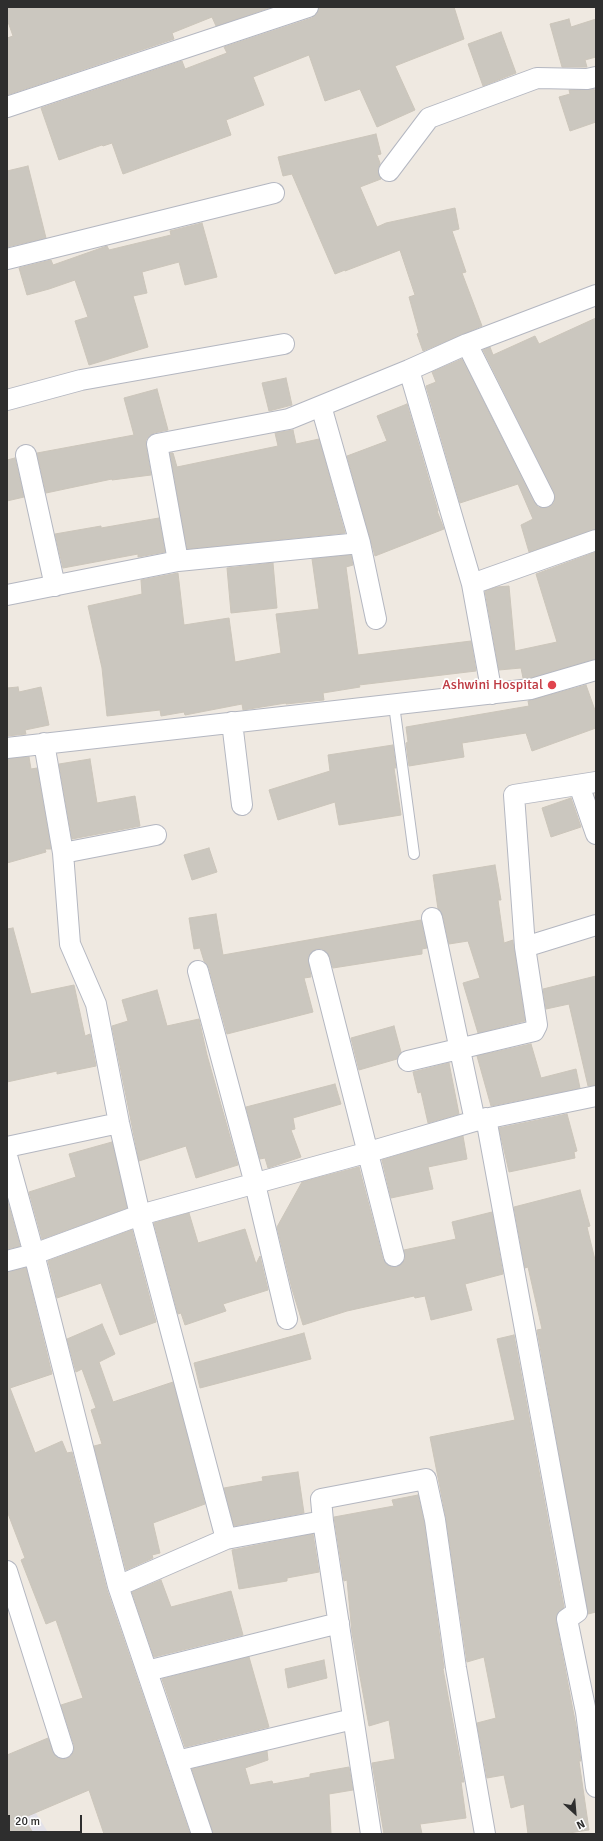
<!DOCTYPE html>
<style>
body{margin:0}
#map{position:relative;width:603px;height:1841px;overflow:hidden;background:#efe9e1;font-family:Signika,sans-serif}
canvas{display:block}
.frame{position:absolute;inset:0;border:8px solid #2e2e2e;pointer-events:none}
.north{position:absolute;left:555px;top:1793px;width:40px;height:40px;-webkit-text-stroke:3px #fff;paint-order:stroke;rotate:154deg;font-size:11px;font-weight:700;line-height:16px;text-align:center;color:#2e2e2e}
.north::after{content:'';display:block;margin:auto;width:14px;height:18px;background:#2e2e2e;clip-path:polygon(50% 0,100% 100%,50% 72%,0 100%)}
.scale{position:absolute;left:8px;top:1815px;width:74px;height:18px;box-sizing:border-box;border:2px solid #2e2e2e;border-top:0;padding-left:5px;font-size:12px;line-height:14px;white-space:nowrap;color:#2e2e2e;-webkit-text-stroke:3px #fff;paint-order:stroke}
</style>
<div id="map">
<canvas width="603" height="1841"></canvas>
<div class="frame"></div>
<div class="north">N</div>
<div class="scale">20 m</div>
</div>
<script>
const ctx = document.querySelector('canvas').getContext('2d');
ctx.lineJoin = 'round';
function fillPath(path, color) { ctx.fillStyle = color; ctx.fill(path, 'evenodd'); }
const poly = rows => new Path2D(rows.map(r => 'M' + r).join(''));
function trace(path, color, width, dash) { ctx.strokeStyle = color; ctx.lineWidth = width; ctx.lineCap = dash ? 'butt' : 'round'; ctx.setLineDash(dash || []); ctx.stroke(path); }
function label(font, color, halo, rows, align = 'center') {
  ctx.font = font + ' Signika,sans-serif'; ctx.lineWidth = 3.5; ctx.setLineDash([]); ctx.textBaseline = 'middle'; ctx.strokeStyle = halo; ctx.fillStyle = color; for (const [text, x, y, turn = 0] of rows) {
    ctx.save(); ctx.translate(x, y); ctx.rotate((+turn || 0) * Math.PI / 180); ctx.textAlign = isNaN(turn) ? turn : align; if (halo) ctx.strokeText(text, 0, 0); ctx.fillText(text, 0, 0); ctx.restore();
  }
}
fillPath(poly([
 [7,1767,49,1834,7,1834]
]), '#e3e1e8');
const building = poly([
 [7,7,272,7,216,26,212,17,172,33,174,39,7,95,7,38,13,36,7,19,7,7],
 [319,7,454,7,464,39,395,66,415,110,377,127,360,89,325,101,309,55,253,77,264,105,226,120,231,135,123,174,112,143,103,146,102,145,59,160,41,108,182,61,185,69,227,53,224,47,312,18,317,14,319,7],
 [569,19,571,27,596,19,596,57,585,60,587,67,562,67,550,24,569,19],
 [501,32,516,73,483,86,468,44,501,32],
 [594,89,596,95,596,122,570,131,559,97,570,94,569,90,594,89],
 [376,134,381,154,377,155,380,163,378,170,381,179,360,187,377,227,386,223,455,208,459,229,452,231,466,272,462,273,482,326,423,351,417,334,419,333,409,297,415,295,400,250,345,271,345,270,335,274,292,174,283,176,278,157,376,134],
 [28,166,46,238,7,247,7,171,28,166],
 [202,223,217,277,185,285,179,262,142,272,147,293,133,296,148,347,89,365,75,321,88,317,75,280,49,289,27,295,19,268,51,260,53,265,104,247,107,246,109,250,171,235,170,231,202,223],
 [596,318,596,529,529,552,521,525,533,519,518,484,460,503,426,386,436,382,432,372,462,359,534,502,538,507,543,508,549,507,554,503,555,497,554,492,483,350,490,347,493,355,535,336,539,344,596,318],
 [286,378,292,405,269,411,262,383,286,378],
 [157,389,168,430,154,433,149,436,146,440,146,446,151,475,112,480,112,479,46,493,37,453,134,435,124,398,157,389],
 [407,404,438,511,437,511,444,529,375,556,347,456,387,441,377,416,407,404],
 [293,430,296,444,319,439,345,533,187,549,170,453,173,453,177,467,278,446,275,433,293,430],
 [15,458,24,497,7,501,7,460,15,458],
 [159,518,165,552,138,557,138,554,63,568,55,534,101,526,101,528,159,518],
 [596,552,596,659,529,678,523,678,521,668,499,670,485,591,497,587,509,586,515,651,557,642,536,574,596,552],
 [351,555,353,565,346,567,358,655,471,641,476,671,359,685,360,687,323,693,324,700,286,704,286,703,243,710,242,704,185,715,184,712,161,716,160,710,107,716,102,668,88,606,142,594,141,580,178,573,184,625,229,618,235,662,281,653,276,614,319,609,312,559,351,555],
 [273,563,277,608,231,613,227,568,273,563],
 [586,685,596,713,596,728,532,751,526,733,462,743,464,757,409,766,406,743,408,742,406,727,529,706,528,701,586,685],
 [18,687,19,692,41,687,49,725,25,730,26,734,7,736,7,688,18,687],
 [393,745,396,768,394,768,401,815,339,825,335,802,278,820,269,790,330,771,328,755,393,745],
 [29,757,31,769,37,768,51,849,45,849,46,852,7,863,7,759,29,757],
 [90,759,97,803,135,796,140,826,72,839,59,764,90,759],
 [571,798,581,827,551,837,542,808,571,798],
 [209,848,217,872,192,880,184,855,209,848],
 [495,865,501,900,498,900,504,943,513,940,513,942,525,1021,478,1033,463,983,480,978,468,941,449,944,443,916,438,909,433,875,495,865],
 [216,914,223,955,421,920,427,948,422,949,422,954,333,968,327,952,322,949,316,949,311,952,308,957,311,977,304,978,313,1012,227,1034,209,968,204,961,200,948,194,949,189,918,216,914],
 [13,928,31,994,74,985,85,1036,90,1034,96,1066,57,1074,57,1071,7,1082,7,929,13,928],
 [596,976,596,1085,588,1086,569,1004,546,1009,543,989,596,976],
 [157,990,167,1026,199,1019,207,1055,238,1165,196,1178,186,1146,139,1161,112,1026,128,1021,122,1000,157,990],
 [394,1026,401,1052,397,1059,359,1070,351,1038,394,1026],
 [531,1044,541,1078,576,1069,580,1088,491,1106,477,1056,531,1044],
 [449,1063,459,1114,428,1123,421,1092,418,1093,413,1072,449,1063],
 [335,1084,341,1104,293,1118,295,1129,291,1130,301,1157,268,1168,265,1158,260,1159,246,1107,335,1084],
 [567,1114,577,1151,574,1152,575,1158,509,1172,499,1128,567,1114],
 [463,1136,467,1159,428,1167,433,1189,391,1198,382,1160,463,1136],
 [112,1142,127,1208,42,1239,29,1192,76,1177,69,1154,112,1142],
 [359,1167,383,1259,386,1264,391,1267,397,1267,402,1264,405,1259,404,1250,456,1239,452,1222,492,1212,503,1274,465,1284,472,1310,431,1320,425,1296,415,1298,414,1296,347,1311,303,1325,292,1289,277,1227,302,1182,359,1167],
 [580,1190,590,1226,587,1227,596,1264,596,1612,588,1614,537,1330,542,1329,528,1267,525,1268,514,1207,580,1190],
 [7,1199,20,1246,7,1249,7,1199],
 [189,1213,198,1243,245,1229,256,1264,260,1256,268,1290,223,1304,226,1311,185,1325,181,1313,178,1314,154,1223,189,1213],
 [132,1230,156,1322,120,1335,101,1283,57,1298,48,1261,132,1230],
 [26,1268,52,1374,10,1388,35,1453,62,1441,67,1453,72,1452,107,1590,190,1834,104,1834,89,1790,23,1818,34,1834,7,1834,7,1755,48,1738,56,1757,60,1759,66,1759,71,1756,74,1751,74,1745,61,1705,83,1698,56,1620,46,1624,21,1560,25,1558,7,1511,7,1272,26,1268],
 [102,1324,115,1354,99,1362,113,1402,173,1382,205,1504,153,1523,160,1553,152,1555,153,1558,126,1570,94,1446,102,1444,91,1410,96,1408,82,1369,76,1372,67,1339,102,1324],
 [304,1333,311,1359,200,1388,194,1363,304,1333],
 [514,1335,564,1607,557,1614,556,1621,577,1731,581,1761,579,1761,589,1830,562,1834,528,1834,524,1804,511,1808,504,1775,487,1778,477,1723,496,1718,484,1657,467,1662,446,1518,430,1437,515,1420,497,1339,514,1335],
 [298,1472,304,1513,234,1526,224,1488,263,1481,262,1477,298,1472],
 [418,1495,424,1522,444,1668,443,1669,464,1782,461,1782,466,1818,420,1824,422,1834,384,1834,372,1763,395,1759,389,1720,369,1726,352,1633,347,1580,344,1581,334,1517,394,1506,392,1500,418,1495],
 [313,1534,319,1572,287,1578,287,1581,239,1589,232,1550,313,1534],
 [161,1580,171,1607,231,1591,243,1635,154,1657,132,1592,161,1580],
 [249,1657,269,1727,185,1747,162,1679,249,1657],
 [324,1660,327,1678,288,1688,285,1669,324,1660],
 [267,1751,268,1760,245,1768,250,1785,272,1781,273,1784,310,1777,310,1774,349,1767,353,1790,329,1794,331,1834,213,1834,192,1769,267,1751]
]);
fillPath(building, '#cbc7bf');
trace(building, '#cbc5ba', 1);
const lane = poly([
 [394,705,414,854]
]);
const street = poly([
 [7,107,308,7],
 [389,171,429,118,537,78,587,79,596,77],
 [7,259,274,193],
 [467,344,544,497],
 [409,370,472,584,596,540],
 [7,400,81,380,284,344],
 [321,406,360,543,376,619],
 [26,455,55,586],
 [178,561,157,444,289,419,409,370,467,344,596,295],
 [472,584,492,694],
 [7,595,178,561,360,543],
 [232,722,242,805],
 [44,743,63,853,70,944,96,1004,119,1123,140,1215,226,1539,323,1521],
 [7,748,531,689,596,670],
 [596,782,514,795,525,947,596,925],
 [579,785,596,834],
 [63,853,156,835],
 [432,918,475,1121],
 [319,960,394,1256],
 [198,971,255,1184,287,1319],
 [408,1061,534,1031,537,1025,525,947],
 [486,1118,577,1612,567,1619,586,1712,596,1787],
 [7,1147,119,1123],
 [7,1156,34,1254,118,1586,226,1539],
 [7,1261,34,1254,140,1215,369,1152,475,1121,596,1096],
 [7,1571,63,1748],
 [118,1586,202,1834],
 [147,1671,339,1623],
 [177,1761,353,1719],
 [371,1834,323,1521,321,1499,426,1479,435,1520,456,1668,485,1834]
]);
trace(lane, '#b4b7c1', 12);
trace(street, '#b4b7c1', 22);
trace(lane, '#fff', 10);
trace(street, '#fff', 20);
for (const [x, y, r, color] of [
 [552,685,5,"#e0444e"]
]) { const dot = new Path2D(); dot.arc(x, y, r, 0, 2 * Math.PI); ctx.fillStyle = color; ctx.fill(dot); trace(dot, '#fff', 1.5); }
label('14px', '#be3a42', '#fff', [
 ["Ashwini Hospital",543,685]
], 'right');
</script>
